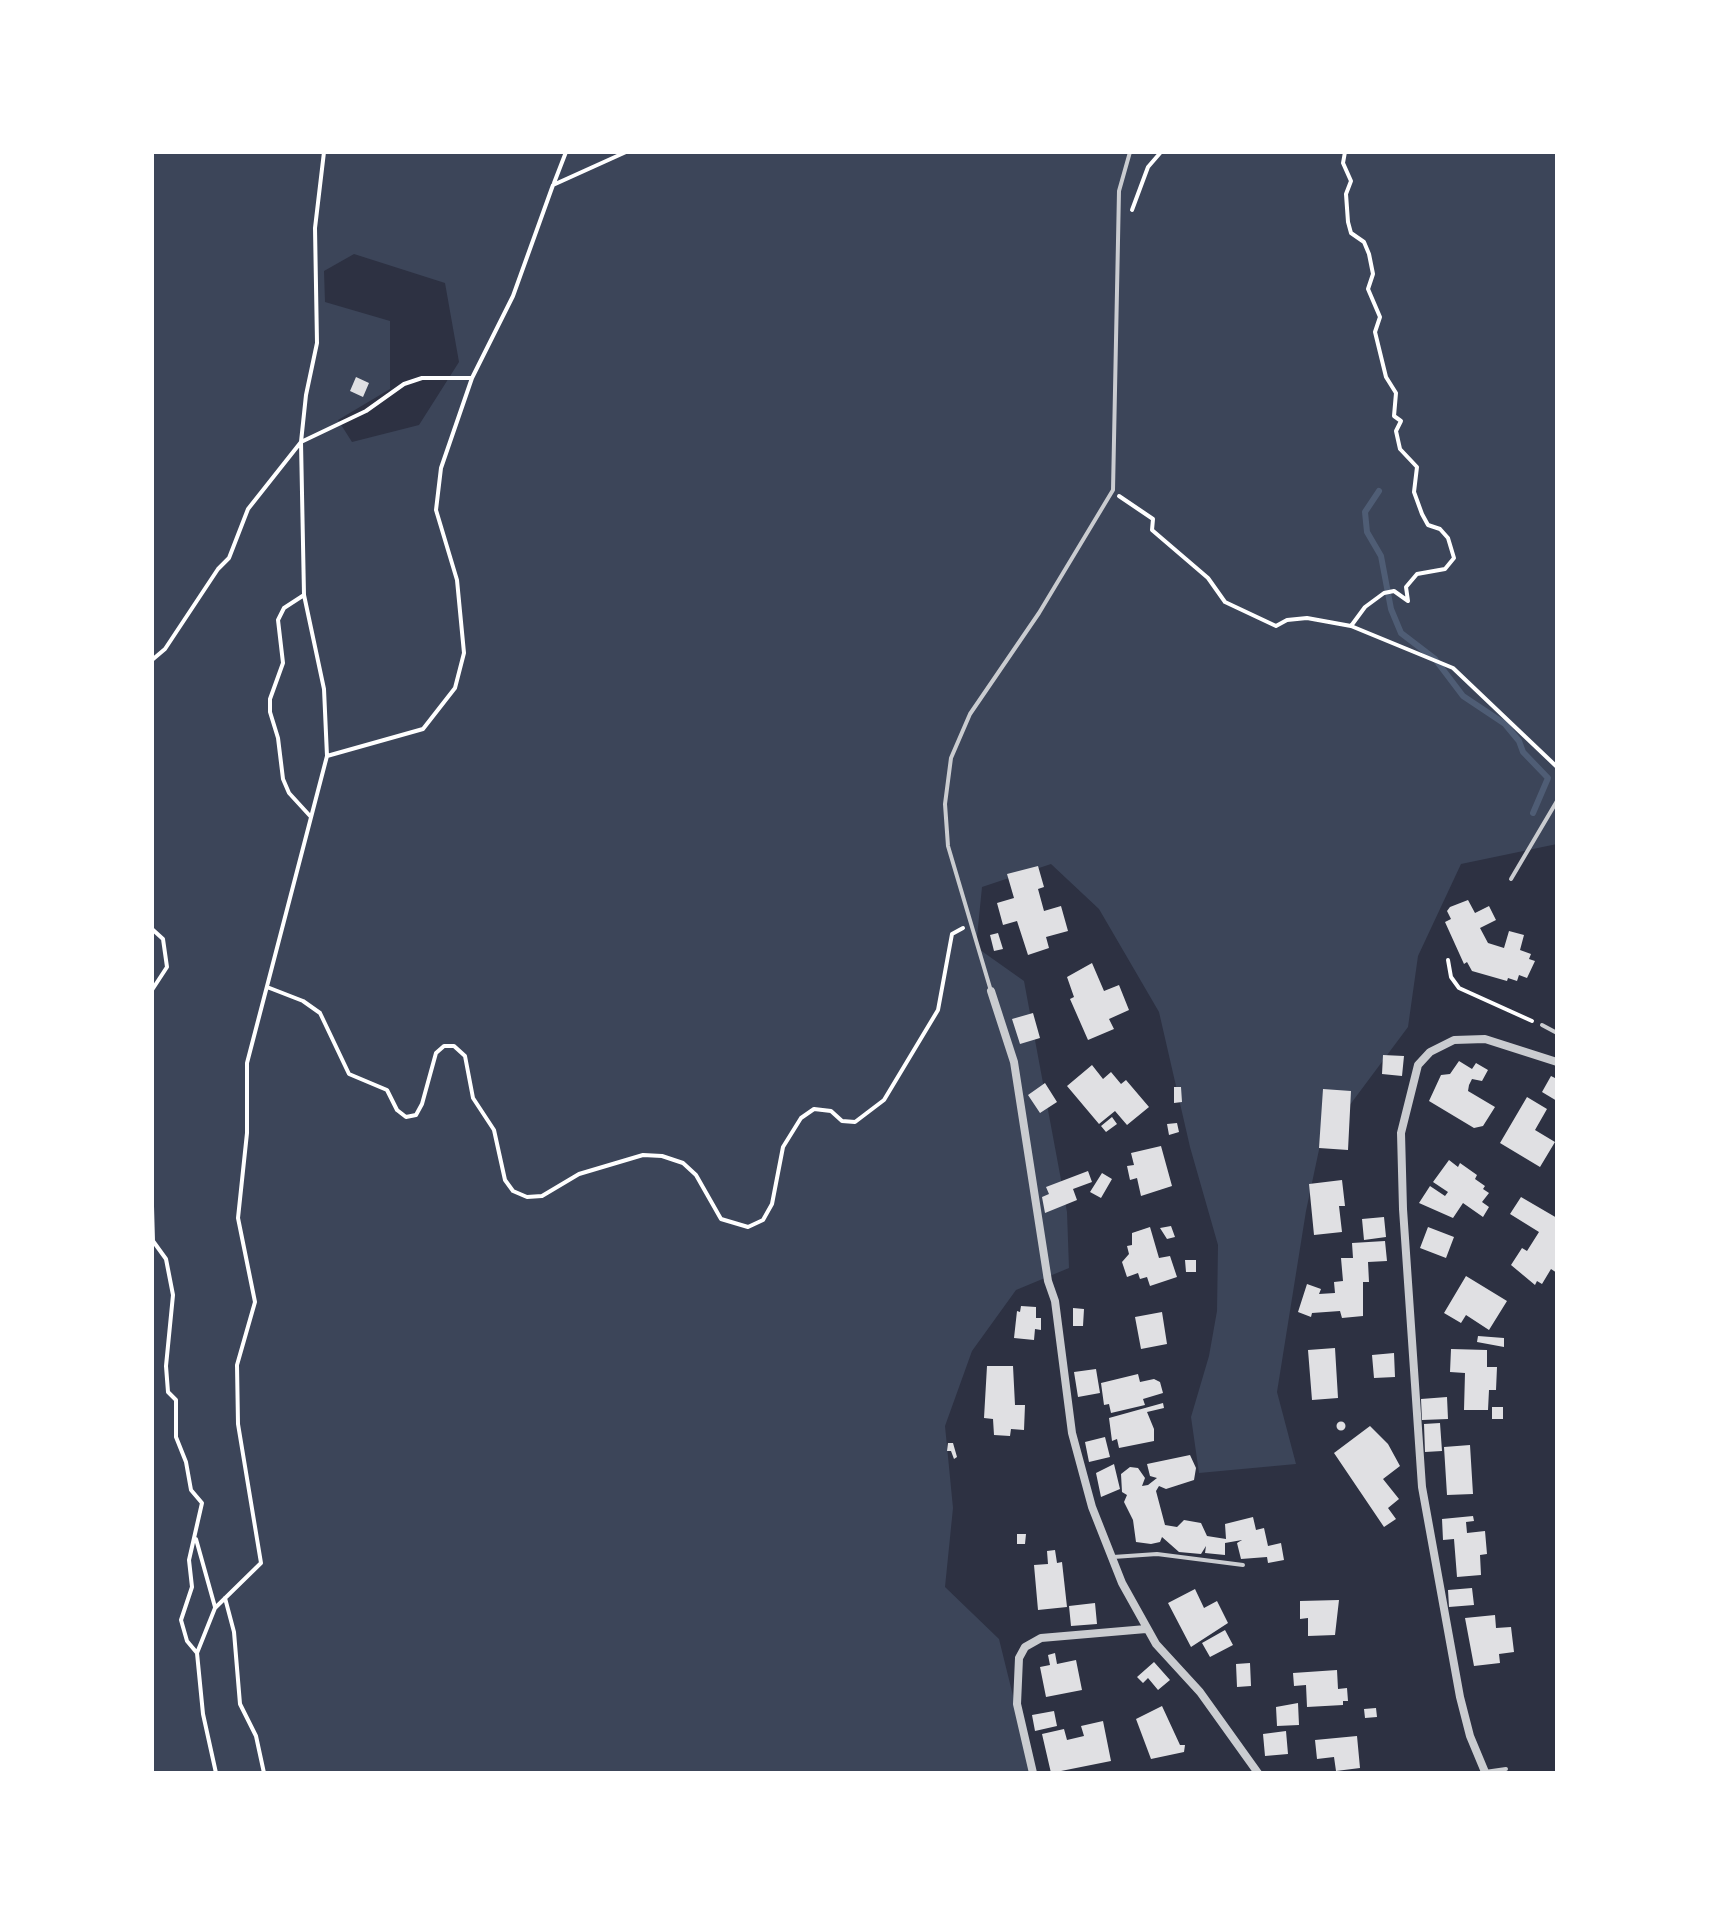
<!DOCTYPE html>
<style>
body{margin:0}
#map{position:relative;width:1709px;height:1925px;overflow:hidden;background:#2d3142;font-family:Signika,sans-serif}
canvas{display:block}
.frame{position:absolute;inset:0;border:154px solid #fff;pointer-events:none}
</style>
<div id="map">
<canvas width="1709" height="1925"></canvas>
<div class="frame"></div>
</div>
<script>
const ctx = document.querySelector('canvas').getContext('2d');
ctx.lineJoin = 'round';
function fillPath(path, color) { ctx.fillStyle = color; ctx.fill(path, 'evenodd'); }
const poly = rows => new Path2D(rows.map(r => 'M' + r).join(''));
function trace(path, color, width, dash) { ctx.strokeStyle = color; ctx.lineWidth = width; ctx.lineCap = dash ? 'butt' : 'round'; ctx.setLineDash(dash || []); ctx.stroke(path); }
fillPath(poly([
 [152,152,1557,152,1557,844,1461,864,1418,956,1408,1027,1320,1145,1306,1211,1277,1392,1296,1464,1199,1473,1191,1417,1209,1356,1217,1311,1218,1245,1190,1147,1159,1012,1099,909,1051,864,982,887,976,947,1024,981,1067,1212,1069,1268,1016,1290,972,1351,945,1426,953,1508,945,1587,999,1639,1032,1773,152,1773],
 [354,254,445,283,459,362,419,425,352,442,338,420,390,389,390,321,325,302,324,271]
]), '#3c4559');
trace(poly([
 [1379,491,1365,512,1367,532,1381,556,1391,609,1401,633,1435,659,1463,696,1505,724,1519,741,1523,752,1548,778,1533,813]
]), '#4f5d75', 6);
fillPath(poly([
 [356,377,369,383,363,397,350,391],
 [1038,866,1044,887,1038,889,1044,911,1061,906,1068,931,1046,937,1049,948,1028,955,1017,921,1003,925,997,903,1014,898,1007,874],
 [1468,900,1475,913,1489,906,1496,920,1480,928,1488,943,1504,948,1509,931,1524,935,1520,950,1531,954,1529,959,1535,961,1527,978,1519,975,1517,981,1508,978,1507,981,1472,971,1467,962,1464,964,1445,922,1451,919,1447,911,1450,907],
 [998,933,1003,949,994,951,990,935],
 [1092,963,1104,991,1119,985,1129,1010,1109,1019,1114,1029,1088,1040,1070,999,1074,997,1067,977],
 [1033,1013,1040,1038,1020,1044,1012,1019],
 [1383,1055,1404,1056,1402,1076,1382,1074],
 [1459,1061,1472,1069,1476,1063,1488,1070,1482,1081,1472,1079,1469,1085,1468,1091,1495,1107,1483,1126,1474,1128,1429,1101,1441,1075,1450,1074],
 [1092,1065,1103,1079,1111,1072,1121,1084,1126,1080,1149,1107,1127,1125,1115,1111,1099,1124,1067,1086],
 [1551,1076,1557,1079,1557,1101,1542,1092],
 [1045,1083,1057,1102,1040,1113,1028,1095],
 [1174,1087,1181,1087,1182,1102,1174,1103],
 [1323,1089,1351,1091,1348,1150,1319,1148],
 [1527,1097,1547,1109,1535,1130,1555,1142,1540,1167,1500,1143],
 [1112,1117,1117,1124,1106,1132,1101,1126],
 [1177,1123,1179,1132,1169,1135,1167,1124],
 [1161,1146,1172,1186,1141,1196,1137,1178,1130,1180,1127,1166,1134,1165,1131,1153],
 [1449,1160,1458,1167,1460,1163,1477,1175,1475,1179,1485,1186,1483,1189,1489,1193,1482,1202,1489,1207,1483,1217,1463,1203,1453,1218,1419,1203,1430,1186,1445,1196,1448,1192,1433,1182],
 [1088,1171,1092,1182,1073,1189,1077,1200,1045,1213,1042,1197,1049,1194,1046,1187],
 [1102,1173,1112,1179,1101,1198,1090,1192],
 [1342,1180,1345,1206,1339,1206,1342,1232,1314,1235,1309,1184],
 [1521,1197,1557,1218,1557,1273,1551,1269,1542,1284,1537,1281,1535,1285,1511,1265,1522,1248,1527,1251,1539,1232,1510,1214],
 [1384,1217,1386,1237,1364,1240,1362,1219],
 [1171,1226,1175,1237,1167,1239,1160,1228],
 [1150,1227,1159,1258,1170,1256,1177,1277,1150,1286,1147,1277,1140,1279,1138,1273,1127,1277,1122,1262,1129,1254,1127,1246,1132,1245,1132,1233],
 [1428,1227,1454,1237,1446,1258,1420,1248],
 [1385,1241,1387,1261,1368,1262,1369,1282,1363,1282,1363,1316,1342,1318,1340,1311,1312,1313,1311,1317,1298,1312,1307,1284,1321,1289,1319,1294,1335,1293,1334,1282,1343,1281,1341,1258,1353,1258,1352,1243],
 [1185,1260,1196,1260,1196,1272,1186,1272],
 [1466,1276,1507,1301,1489,1330,1466,1315,1461,1323,1444,1313],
 [1021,1306,1036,1307,1036,1318,1041,1318,1041,1330,1035,1329,1034,1340,1014,1338,1017,1311,1020,1312],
 [1073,1308,1084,1309,1083,1326,1073,1326],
 [1162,1312,1167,1344,1141,1349,1135,1317],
 [1478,1336,1504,1338,1504,1347,1477,1342],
 [1335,1348,1338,1398,1312,1400,1308,1350],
 [1451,1349,1487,1350,1487,1367,1497,1367,1496,1390,1489,1390,1488,1410,1464,1410,1465,1373,1450,1372],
 [1394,1353,1395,1377,1374,1378,1372,1355],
 [987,1366,1013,1366,1015,1405,1025,1405,1024,1430,1011,1429,1010,1436,994,1435,993,1419,984,1418],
 [1096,1369,1100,1393,1078,1397,1074,1372],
 [1138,1374,1140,1382,1154,1379,1160,1382,1163,1393,1143,1399,1145,1405,1111,1413,1109,1404,1104,1405,1101,1383],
 [1447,1397,1448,1419,1422,1420,1421,1399],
 [1163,1403,1164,1408,1147,1412,1154,1429,1154,1441,1119,1448,1117,1439,1112,1441,1109,1418],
 [1492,1407,1503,1407,1503,1419,1492,1419],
 '1336.5 1426a4.5 4.5 0 1 1 9 0a4.5 4.5 0 1 1-9 0Z',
 [1440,1423,1442,1451,1425,1452,1424,1424],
 [1370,1426,1388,1444,1400,1466,1383,1479,1399,1499,1388,1508,1396,1519,1384,1527,1334,1453],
 [1105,1437,1110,1457,1089,1462,1085,1442],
 [948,1443,953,1443,957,1457,954,1459,951,1451,947,1451],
 [1470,1445,1473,1494,1447,1495,1444,1447],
 [1190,1455,1196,1468,1194,1480,1166,1489,1159,1486,1156,1491,1165,1525,1177,1527,1184,1520,1201,1523,1207,1536,1226,1539,1225,1524,1253,1517,1256,1530,1264,1528,1268,1546,1281,1543,1284,1560,1268,1563,1267,1557,1241,1559,1237,1543,1242,1540,1225,1543,1225,1555,1205,1553,1206,1546,1201,1554,1179,1552,1162,1537,1160,1542,1151,1544,1136,1542,1133,1520,1124,1502,1127,1495,1122,1492,1121,1474,1130,1467,1138,1468,1145,1478,1142,1486,1148,1485,1157,1478,1150,1476,1147,1464],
 [1114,1464,1120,1489,1101,1497,1096,1473],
 [1473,1516,1474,1521,1466,1522,1467,1533,1485,1531,1487,1554,1480,1555,1481,1575,1457,1577,1454,1539,1443,1540,1442,1519],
 [1017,1534,1026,1534,1025,1544,1017,1544],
 [1055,1550,1057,1563,1062,1562,1067,1607,1038,1610,1034,1565,1048,1564,1047,1551],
 [1472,1588,1474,1605,1449,1607,1448,1590],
 [1195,1589,1204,1608,1217,1601,1228,1623,1191,1647,1168,1603],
 [1339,1600,1335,1635,1308,1636,1308,1618,1300,1619,1300,1601],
 [1095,1603,1097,1624,1071,1626,1069,1606],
 [1495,1615,1496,1628,1511,1627,1514,1652,1499,1654,1500,1663,1474,1666,1465,1618],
 [1225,1630,1233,1645,1210,1657,1202,1643],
 [1055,1653,1057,1664,1076,1660,1082,1690,1046,1697,1040,1667,1050,1665,1048,1655],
 [1154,1662,1170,1680,1158,1690,1148,1678,1143,1683,1137,1677],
 [1250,1663,1251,1686,1237,1687,1236,1664],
 [1337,1670,1338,1689,1347,1688,1348,1701,1343,1701,1343,1705,1307,1707,1306,1685,1294,1686,1293,1673],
 [1298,1703,1299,1725,1277,1726,1276,1707],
 [1162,1706,1180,1745,1185,1745,1184,1752,1151,1759,1136,1719],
 [1376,1708,1377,1717,1365,1718,1364,1709],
 [1054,1711,1057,1726,1035,1731,1032,1715],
 [1103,1721,1111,1761,1051,1773,1042,1734,1064,1729,1067,1740,1084,1736,1081,1726],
 [1286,1731,1288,1754,1265,1756,1263,1734],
 [1357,1736,1360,1768,1336,1771,1334,1757,1317,1759,1315,1740]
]), '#e0e0e3');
trace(poly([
 [554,183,566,152],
 [1132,210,1148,167,1161,152],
 [472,378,513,296,553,185,626,152],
 [1119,496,1153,519,1152,530,1208,578,1225,602,1276,626,1287,620,1307,618,1351,626,1365,607,1384,593,1394,591,1408,601,1406,587,1417,574,1445,569,1454,558,1448,538,1440,529,1428,525,1422,514,1414,492,1417,467,1400,449,1396,431,1401,421,1394,416,1396,393,1386,377,1375,332,1380,317,1368,289,1373,274,1369,254,1364,242,1351,233,1348,222,1346,194,1351,181,1343,163,1345,152],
 [304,595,284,608,278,620,283,663,270,699,270,712,278,738,283,779,289,793,311,817],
 [1351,626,1453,668,1557,767],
 [152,660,165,649,218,569,229,558,248,509,301,442,306,395,317,343,315,228,324,152],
 [152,929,163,939,167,967,152,990],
 [1448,960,1451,977,1459,988,1532,1021],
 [267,987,303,1001,320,1013,349,1074,387,1090,397,1110,406,1117,416,1115,422,1104,436,1053,444,1046,454,1046,465,1056,473,1098,494,1130,505,1180,513,1191,527,1197,542,1196,579,1174,643,1155,662,1156,683,1163,696,1175,721,1219,748,1227,763,1220,772,1204,783,1147,801,1118,814,1109,831,1111,842,1121,855,1122,884,1100,938,1010,952,934,963,928],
 [152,1013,152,1030],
 [152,1206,153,1241,166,1259,173,1295,166,1366,168,1392,176,1400,176,1437,186,1462,191,1490,202,1503,189,1560,192,1587,181,1620,187,1641,197,1653],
 [196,1539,215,1607],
 [225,1598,234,1632,240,1704,256,1736,264,1773],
 [216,1773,203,1714,197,1653,215,1608,261,1563,238,1424,237,1365,255,1302,238,1218,247,1133,247,1063,327,756,423,729,455,688,464,653,457,580,436,510,441,468,472,378,422,378,404,384,366,411,301,442,304,595,324,689,327,756]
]), '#fff', 4);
trace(poly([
 [1511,879,1557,801],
 [991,991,948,846,945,804,951,758,970,714,1039,613,1113,490,1119,191,1130,152],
 [1542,1025,1557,1033],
 [1113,1557,1157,1554,1243,1565],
 [1485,1772,1506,1769]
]), '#caccd0', 4);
trace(poly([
 [991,991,1014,1062,1048,1281,1055,1301,1072,1433,1092,1507,1122,1583,1156,1644,1200,1692,1258,1773],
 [1485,1772,1470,1736,1460,1697,1422,1487,1403,1209,1401,1133,1418,1065,1430,1052,1454,1040,1485,1039,1557,1062],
 [1033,1773,1017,1704,1019,1658,1025,1647,1041,1638,1146,1629]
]), '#caccd0', 8);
</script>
